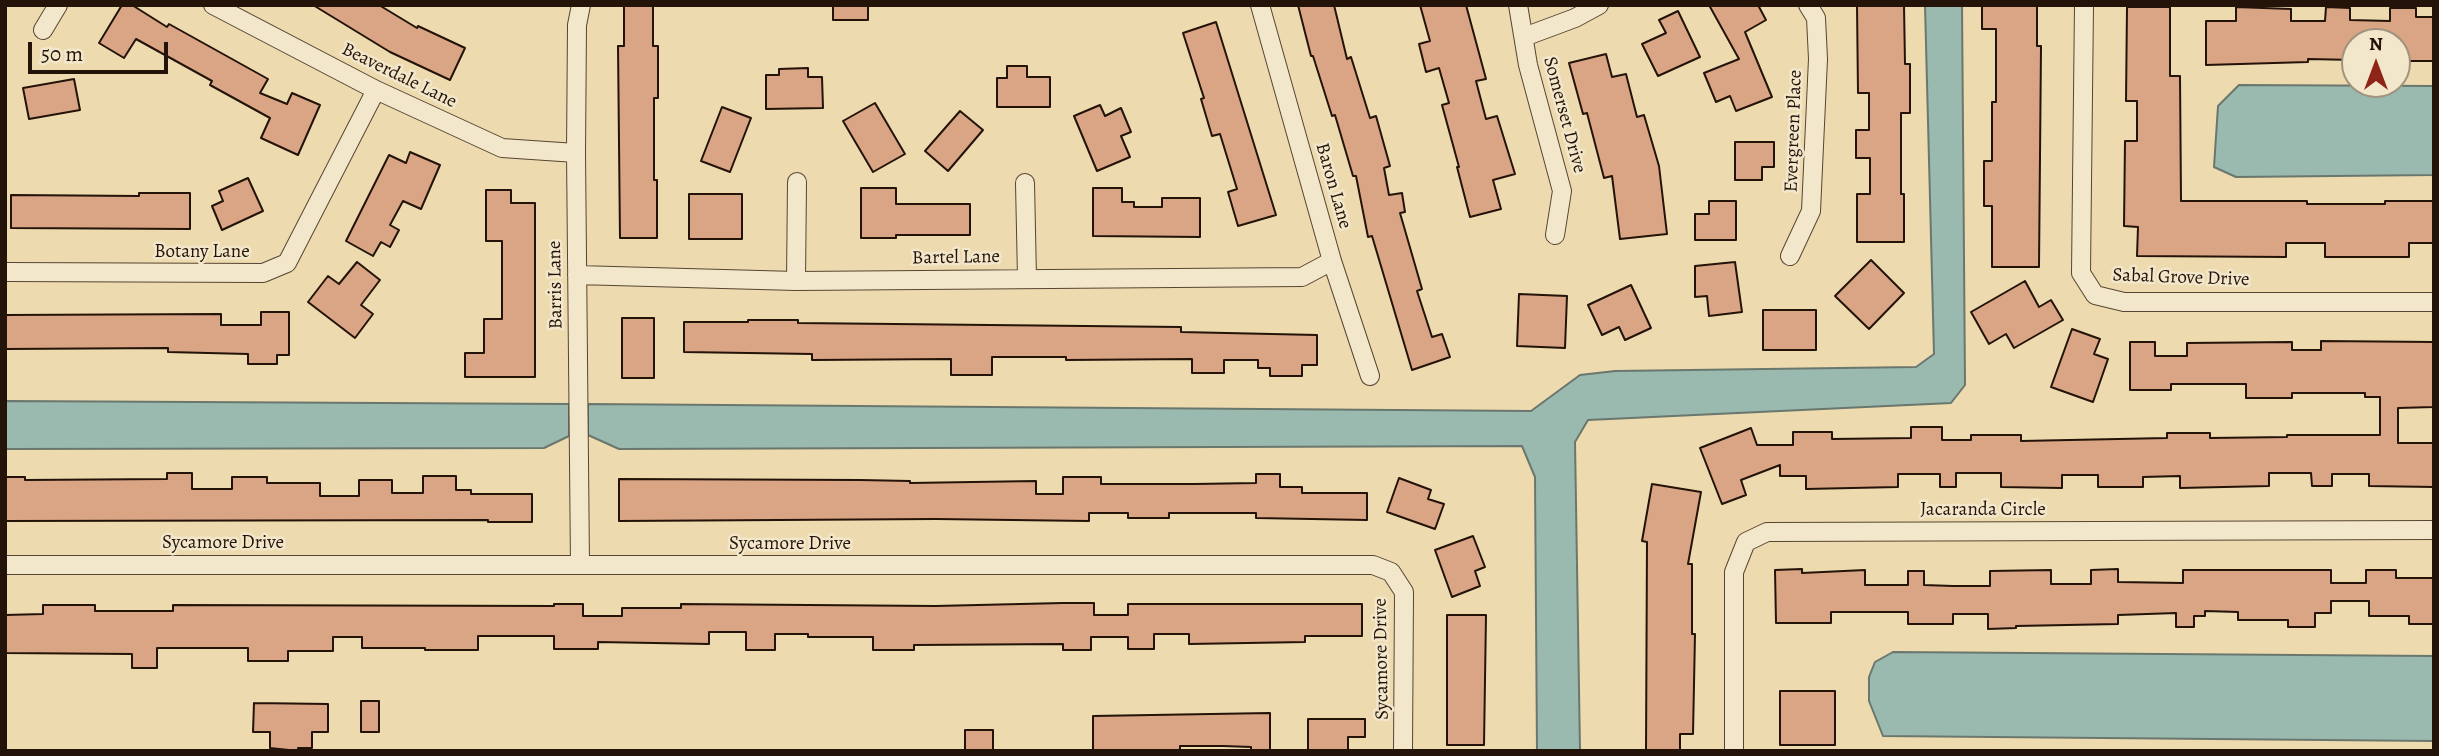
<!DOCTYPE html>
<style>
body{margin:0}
#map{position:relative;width:2439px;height:756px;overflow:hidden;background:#eddaaf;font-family:Alegreya,serif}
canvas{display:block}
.frame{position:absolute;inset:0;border:7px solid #231309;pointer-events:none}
.north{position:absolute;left:2341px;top:28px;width:70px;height:70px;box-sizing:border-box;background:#f3e7cb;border:2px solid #a0927d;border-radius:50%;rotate:0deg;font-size:19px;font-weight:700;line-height:28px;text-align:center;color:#231309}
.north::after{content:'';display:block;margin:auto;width:24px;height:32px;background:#8f2418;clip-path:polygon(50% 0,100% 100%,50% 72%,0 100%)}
.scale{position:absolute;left:28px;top:42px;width:140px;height:32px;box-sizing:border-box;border:4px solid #231309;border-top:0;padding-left:9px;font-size:21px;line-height:24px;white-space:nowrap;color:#231309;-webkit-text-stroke:5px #f3e7cb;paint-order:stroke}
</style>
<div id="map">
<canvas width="2439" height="756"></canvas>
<div class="frame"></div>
<div class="north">N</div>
<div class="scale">50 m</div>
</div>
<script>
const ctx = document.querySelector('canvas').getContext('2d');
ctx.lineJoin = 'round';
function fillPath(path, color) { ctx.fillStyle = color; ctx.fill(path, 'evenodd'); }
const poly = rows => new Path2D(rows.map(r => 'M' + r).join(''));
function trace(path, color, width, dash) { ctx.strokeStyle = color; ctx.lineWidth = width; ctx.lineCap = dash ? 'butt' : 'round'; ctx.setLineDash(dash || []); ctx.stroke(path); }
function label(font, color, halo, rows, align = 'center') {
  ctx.font = font + ' Alegreya,serif'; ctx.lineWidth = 5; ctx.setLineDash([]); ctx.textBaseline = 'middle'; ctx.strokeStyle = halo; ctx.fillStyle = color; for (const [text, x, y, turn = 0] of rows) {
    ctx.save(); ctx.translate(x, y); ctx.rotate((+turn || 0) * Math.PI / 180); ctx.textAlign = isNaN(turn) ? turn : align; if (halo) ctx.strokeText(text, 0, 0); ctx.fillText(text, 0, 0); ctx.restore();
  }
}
const water = poly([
 [1925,5,1962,5,1965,385,1951,403,1588,420,1575,442,1580,751,1537,751,1535,477,1522,446,619,449,588,435,588,404,1531,411,1580,375,1615,371,1916,367,1934,354,1925,5],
 [2239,85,2434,86,2434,175,2236,177,2214,167,2218,106,2239,85],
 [5,401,569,404,569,436,544,448,5,449,5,401],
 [1893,652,2434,656,2434,741,1883,736,1869,701,1869,677,1875,662,1893,652]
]);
fillPath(water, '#9abab0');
trace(water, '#6a776d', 2);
const building = poly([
 [122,5,132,5,167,27,169,24,268,79,260,93,287,104,292,93,320,105,298,155,261,138,270,118,210,85,212,81,136,39,124,58,99,43,122,5],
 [313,5,379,5,417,28,418,26,465,48,450,80,390,52,313,5],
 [624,5,653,5,653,46,658,46,658,98,654,98,654,180,657,180,657,238,620,238,618,46,624,46,624,5],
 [833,5,868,5,868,20,833,20,833,5],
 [1298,5,1334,5,1347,59,1351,57,1370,118,1376,116,1390,166,1384,168,1389,195,1402,193,1405,212,1400,213,1422,289,1417,291,1432,337,1442,334,1450,357,1412,370,1372,236,1368,237,1356,176,1353,176,1335,115,1332,116,1313,56,1311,56,1298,5],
 [1420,5,1466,5,1486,79,1476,81,1486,119,1497,116,1515,174,1493,180,1501,209,1470,217,1457,167,1459,167,1442,105,1449,103,1439,68,1426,72,1419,44,1430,41,1420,5],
 [1709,5,1758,5,1766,20,1745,32,1772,97,1736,111,1730,96,1716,102,1704,73,1739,59,1709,5],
 [1857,5,1904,5,1905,64,1910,64,1910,113,1901,113,1901,194,1904,194,1904,242,1857,242,1857,194,1870,194,1870,158,1856,158,1856,130,1869,130,1869,93,1858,93,1857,5],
 [1982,5,2037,5,2037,46,2041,46,2039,267,1992,267,1992,206,1984,206,1984,161,1992,161,1992,102,1996,102,1996,29,1982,29,1982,5],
 [2127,7,2170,7,2170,76,2180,76,2181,201,2307,201,2307,204,2385,204,2385,201,2434,201,2434,243,2409,243,2409,257,2325,257,2325,243,2286,243,2286,257,2137,256,2138,227,2124,226,2125,141,2137,141,2137,101,2126,101,2127,7],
 [2236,7,2291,9,2291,21,2325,21,2326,7,2350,8,2350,20,2390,21,2390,8,2416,8,2416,17,2434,17,2434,61,2397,61,2397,42,2355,42,2355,60,2308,59,2308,62,2206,65,2206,21,2236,21,2236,7],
 [1678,11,1700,57,1658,76,1642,44,1666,33,1659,20,1678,11],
 [1216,22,1276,215,1238,226,1228,192,1237,189,1220,134,1212,136,1201,99,1204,98,1183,33,1216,22],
 [1606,54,1612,77,1626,74,1637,117,1644,115,1659,166,1667,234,1620,239,1612,176,1604,178,1587,113,1583,114,1569,63,1606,54],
 [1007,66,1027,66,1027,77,1050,77,1050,107,997,107,997,78,1007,78,1007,66],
 [808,68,808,77,822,77,823,108,766,109,766,75,779,75,779,69,808,68],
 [74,79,80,110,29,119,23,88,74,79],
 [875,103,905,154,873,172,843,121,875,103],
 [1100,105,1105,116,1121,108,1131,132,1121,136,1130,157,1097,171,1074,116,1100,105],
 [722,107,751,118,730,172,701,161,722,107],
 [960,111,983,130,948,171,925,151,960,111],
 [1735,142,1774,142,1774,167,1762,167,1762,180,1735,180,1735,142],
 [410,152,440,165,421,209,403,201,390,225,399,230,390,247,381,242,373,256,346,241,389,155,406,163,410,152],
 [248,178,263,211,222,230,212,206,223,201,219,191,248,178],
 [861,188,896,188,896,204,970,204,970,235,896,235,896,238,861,238,861,188],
 [1093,188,1122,188,1122,202,1134,202,1134,207,1162,207,1162,198,1200,198,1200,237,1093,236,1093,188],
 [486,190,511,190,511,203,535,203,535,377,465,377,465,353,484,353,484,319,502,319,502,241,486,241,486,190],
 [139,193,190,193,190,229,11,228,11,195,139,196,139,193],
 [689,194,742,194,742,239,689,239,689,194],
 [1709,201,1736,201,1736,240,1695,240,1695,214,1709,214,1709,201],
 [1871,260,1904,293,1869,329,1835,296,1871,260],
 [357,262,380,280,361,305,373,314,355,338,308,302,328,276,339,284,357,262],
 [1735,262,1742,312,1709,316,1707,296,1695,297,1695,266,1735,262],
 [2025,281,2039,307,2051,300,2063,320,2014,348,2006,334,1989,344,1971,312,2025,281],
 [1631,285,1651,328,1625,340,1619,327,1602,335,1588,305,1631,285],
 [1519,294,1567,296,1565,348,1517,346,1519,294],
 [1763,310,1816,310,1816,350,1763,350,1763,310],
 [261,312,289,312,289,355,277,355,277,364,248,364,248,354,168,352,168,348,5,349,5,315,221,314,221,325,261,325,261,312],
 [622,318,654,318,654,378,622,378,622,318],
 [748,320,798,320,798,323,1181,327,1181,332,1317,335,1317,365,1302,365,1302,376,1270,376,1270,368,1258,368,1258,360,1224,360,1224,373,1192,373,1192,359,1066,360,1066,357,992,357,992,375,951,375,951,359,812,360,812,354,684,352,684,322,748,322,748,320],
 [2072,329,2100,339,2094,354,2108,359,2093,402,2051,387,2072,329],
 [2321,341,2434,342,2434,407,2398,408,2398,443,2434,443,2434,487,2369,486,2369,474,2332,474,2332,486,2312,486,2311,473,2269,473,2269,486,2180,488,2180,476,2143,477,2143,487,2098,487,2098,475,2062,475,2062,488,2001,487,2001,473,1956,473,1956,487,1940,487,1940,474,1898,474,1898,487,1806,489,1806,476,1780,476,1780,465,1741,480,1746,495,1722,504,1700,448,1751,428,1757,445,1793,445,1793,432,1832,432,1832,439,1911,438,1911,427,1942,427,1942,440,1971,440,1971,435,2021,435,2021,441,2167,438,2167,433,2210,433,2210,438,2287,437,2287,435,2380,435,2380,397,2365,397,2365,393,2292,393,2292,398,2246,398,2246,384,2171,384,2171,390,2130,390,2130,342,2155,342,2155,356,2187,356,2187,343,2292,342,2292,350,2321,350,2321,341],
 [167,473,192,473,192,489,232,489,232,477,267,477,267,483,320,483,320,496,359,496,359,480,392,480,392,493,423,493,423,476,456,476,456,490,471,490,471,494,532,494,532,522,488,522,488,520,5,521,5,477,25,477,25,480,167,479,167,473],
 [1256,474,1280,474,1280,487,1302,487,1302,493,1367,493,1367,520,1256,518,1256,513,1169,513,1169,518,1128,518,1128,513,1089,513,1089,521,936,519,619,521,619,479,860,480,910,481,910,483,1036,481,1036,494,1063,494,1063,477,1101,477,1101,484,1195,484,1256,483,1256,474],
 [1399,478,1431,490,1428,499,1444,504,1435,529,1387,512,1399,478],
 [1652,484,1701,492,1688,564,1692,564,1692,634,1695,634,1693,734,1680,734,1680,751,1646,751,1647,542,1642,541,1652,484],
 [1473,536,1485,567,1475,571,1480,586,1452,597,1435,550,1473,536],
 [1802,569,1802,573,1865,570,1865,585,1908,585,1908,571,1924,571,1924,585,1953,586,1990,586,1990,571,2051,570,2051,584,2091,584,2091,570,2118,569,2118,582,2183,583,2183,570,2331,570,2331,583,2366,583,2366,570,2396,570,2396,578,2434,578,2434,624,2409,624,2409,616,2369,616,2369,601,2331,601,2331,613,2315,613,2315,627,2288,627,2288,620,2238,620,2238,612,2205,611,2205,616,2194,616,2194,627,2176,627,2176,613,2118,615,2118,624,2016,626,2016,628,1988,629,1988,614,1953,614,1953,624,1908,624,1908,612,1831,612,1831,623,1776,623,1775,570,1802,569],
 [1063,603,1094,603,1094,615,1128,615,1128,604,1362,604,1362,636,1305,636,1305,642,1189,644,1189,634,1154,634,1154,649,1128,649,1128,637,1091,637,1091,650,1063,650,1063,644,914,645,914,650,873,650,873,637,808,637,808,634,775,634,775,650,746,650,746,632,709,632,709,644,598,642,598,649,554,649,554,636,478,636,478,650,425,650,425,648,362,648,362,637,333,637,333,651,288,651,288,661,248,661,248,648,157,648,157,668,132,668,132,654,5,653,5,615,43,614,43,605,95,605,95,611,173,611,173,605,554,606,554,604,583,604,583,616,622,616,622,608,681,608,681,604,935,606,1063,603],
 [1447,615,1486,615,1484,745,1447,745,1447,615],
 [1780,691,1835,691,1835,745,1780,745,1780,691],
 [361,701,379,701,379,732,361,732,361,701],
 [254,703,328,704,328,732,312,732,312,748,298,748,298,751,270,748,270,732,253,732,254,703],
 [1270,713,1270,751,1251,751,1251,747,1223,746,1180,746,1180,751,1093,751,1093,716,1270,713],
 [1308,719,1365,719,1365,737,1348,737,1348,751,1308,751,1308,719],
 [965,730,993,730,993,751,965,751,965,730]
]);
fillPath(building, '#d9a585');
trace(building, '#231309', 2);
const street = poly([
 [213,5,376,90,502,148,576,153],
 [1260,5,1332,261,1370,376],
 [1518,5,1528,65,1562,191,1555,235],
 [2084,5,2081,273,2095,295,2124,302,2434,302],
 [43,30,58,5],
 [1524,37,1575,18,1599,5],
 [1025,183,1027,278],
 [1790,256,1811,211,1818,59,1816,18,1808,5],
 [5,272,263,273,287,263,376,90],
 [577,275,796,281,1302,277,1332,261],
 [796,281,797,182],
 [580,564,576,153,577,25,581,5],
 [5,565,1373,565,1391,572,1404,592,1403,751],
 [1734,751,1734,572,1746,542,1767,532,2434,530]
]);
trace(street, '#564532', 20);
trace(street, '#f3e7cb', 18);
label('19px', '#231309', '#f3e7cb', [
 ["Beaverdale Lane",399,76,26],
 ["Somerset Drive",1564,115,75],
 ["Evergreen Place",1794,131,-88],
 ["Baron Lane",1333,186,74],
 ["Botany Lane",202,252],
 ["Bartel Lane",956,258,-1],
 ["Sabal Grove Drive",2181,278,2],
 ["Barris Lane",556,285,-91],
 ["Jacaranda Circle",1983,510],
 ["Sycamore Drive",223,543],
 ["Sycamore Drive",790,544],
 ["Sycamore Drive",1382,659,-91]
]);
</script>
